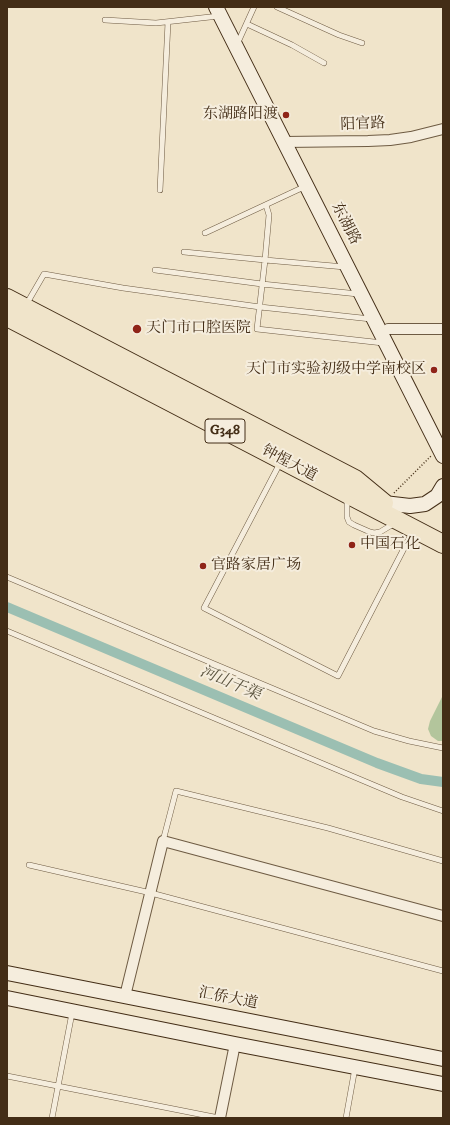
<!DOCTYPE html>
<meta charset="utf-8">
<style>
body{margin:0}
#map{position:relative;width:450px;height:1125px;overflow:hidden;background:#f0e4ca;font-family:"IM FELL DW Pica",serif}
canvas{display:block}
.frame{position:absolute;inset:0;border:8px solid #432d16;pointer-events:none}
</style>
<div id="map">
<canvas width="450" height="1125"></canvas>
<div class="frame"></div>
</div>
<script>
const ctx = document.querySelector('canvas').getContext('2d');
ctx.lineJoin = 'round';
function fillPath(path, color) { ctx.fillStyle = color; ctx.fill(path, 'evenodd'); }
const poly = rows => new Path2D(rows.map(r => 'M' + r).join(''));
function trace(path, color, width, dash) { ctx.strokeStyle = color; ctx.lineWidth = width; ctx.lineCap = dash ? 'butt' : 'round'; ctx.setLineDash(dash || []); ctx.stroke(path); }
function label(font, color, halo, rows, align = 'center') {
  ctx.font = font + ' "IM FELL DW Pica","Noto Serif SC",serif'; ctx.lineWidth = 4; ctx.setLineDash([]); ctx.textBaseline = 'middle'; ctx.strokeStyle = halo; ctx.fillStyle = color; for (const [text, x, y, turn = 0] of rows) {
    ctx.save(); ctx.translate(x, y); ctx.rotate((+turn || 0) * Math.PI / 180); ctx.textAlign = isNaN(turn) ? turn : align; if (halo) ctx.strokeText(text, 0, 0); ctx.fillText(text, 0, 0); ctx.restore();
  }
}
fillPath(poly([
 [443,695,443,741,438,741,431,736,428,729,430,721]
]), '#b3c59c');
trace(poly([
 [7,607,377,763,421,779,443,782]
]), '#9bbfb2', 10);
const lane = poly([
 [277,7,339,35,362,43],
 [105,20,156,23,219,16],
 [247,24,292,45,324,63],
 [239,40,254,7],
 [160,190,168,22],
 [205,233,306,186],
 [184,252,265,260,269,215,266,205],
 [345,267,265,260,257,329,383,343],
 [155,270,262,284,358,294],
 [26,305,44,274,123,288,260,307,371,319],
 [278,467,204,608,338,676,413,531],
 [347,499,347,517,349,522,354,525,370,532,374,533,380,532,395,523],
 [7,577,374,731,409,741,443,748],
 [7,631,402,797,443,811],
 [163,841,176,791,328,828,443,861],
 [29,865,151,893,443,971],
 [7,1076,219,1118],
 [52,1118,72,1013],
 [346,1118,355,1068]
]);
const street = poly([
 [284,142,368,141,390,140,411,137,443,129],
 [388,329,443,329],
 [125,996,163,841,443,916],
 [220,1118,235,1044]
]);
const secondary = poly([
 [216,7,443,456],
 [384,503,410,506,425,504,437,496,443,486],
 [7,973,443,1059],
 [7,998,235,1044,443,1084]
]);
const highway = poly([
 [7,298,355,479,384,503],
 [7,317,443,544]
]);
trace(lane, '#6e5b43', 6);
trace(street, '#6e5b43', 12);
trace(secondary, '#432d16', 16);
trace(highway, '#432d16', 20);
trace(poly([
 [394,493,431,456]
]), '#432d16', 1.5, [1, 2]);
trace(lane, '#f5eddd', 5);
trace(street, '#f5eddd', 10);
trace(secondary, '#f5eddd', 14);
trace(highway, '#f0e4ca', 18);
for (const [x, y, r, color] of [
 [286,115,4,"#8f2418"],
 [137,329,5,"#8f2418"],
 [434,370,4,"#8f2418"],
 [352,545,4,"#8f2418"],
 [203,566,4,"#8f2418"]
]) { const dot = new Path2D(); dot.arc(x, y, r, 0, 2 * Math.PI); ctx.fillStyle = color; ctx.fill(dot); trace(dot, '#f5eddd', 1.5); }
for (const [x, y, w] of [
 [225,431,40]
]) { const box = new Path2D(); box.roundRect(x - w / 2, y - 12, w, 24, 3); ctx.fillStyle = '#f5eddd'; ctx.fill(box); trace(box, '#432d16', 1); }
label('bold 14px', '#432d16', null, [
 ["G348",225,431]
]);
label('15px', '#432d16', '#f5eddd', [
 ["东湖路阳渡",278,115,"right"],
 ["天门市口腔医院",146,329],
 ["天门市实验初级中学南校区",426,370,"right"],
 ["中国石化",360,545],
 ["官路家居广场",211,566]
], 'left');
label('15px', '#432d16', '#f5eddd', [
 ["阳官路",363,125,-2],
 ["东湖路",345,224,63],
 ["钟惺大道",289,464,28],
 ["汇侨大道",228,999,11]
]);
label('italic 16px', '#59523d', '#f5eddd', [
 ["河山干渠",230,684,23]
]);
</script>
